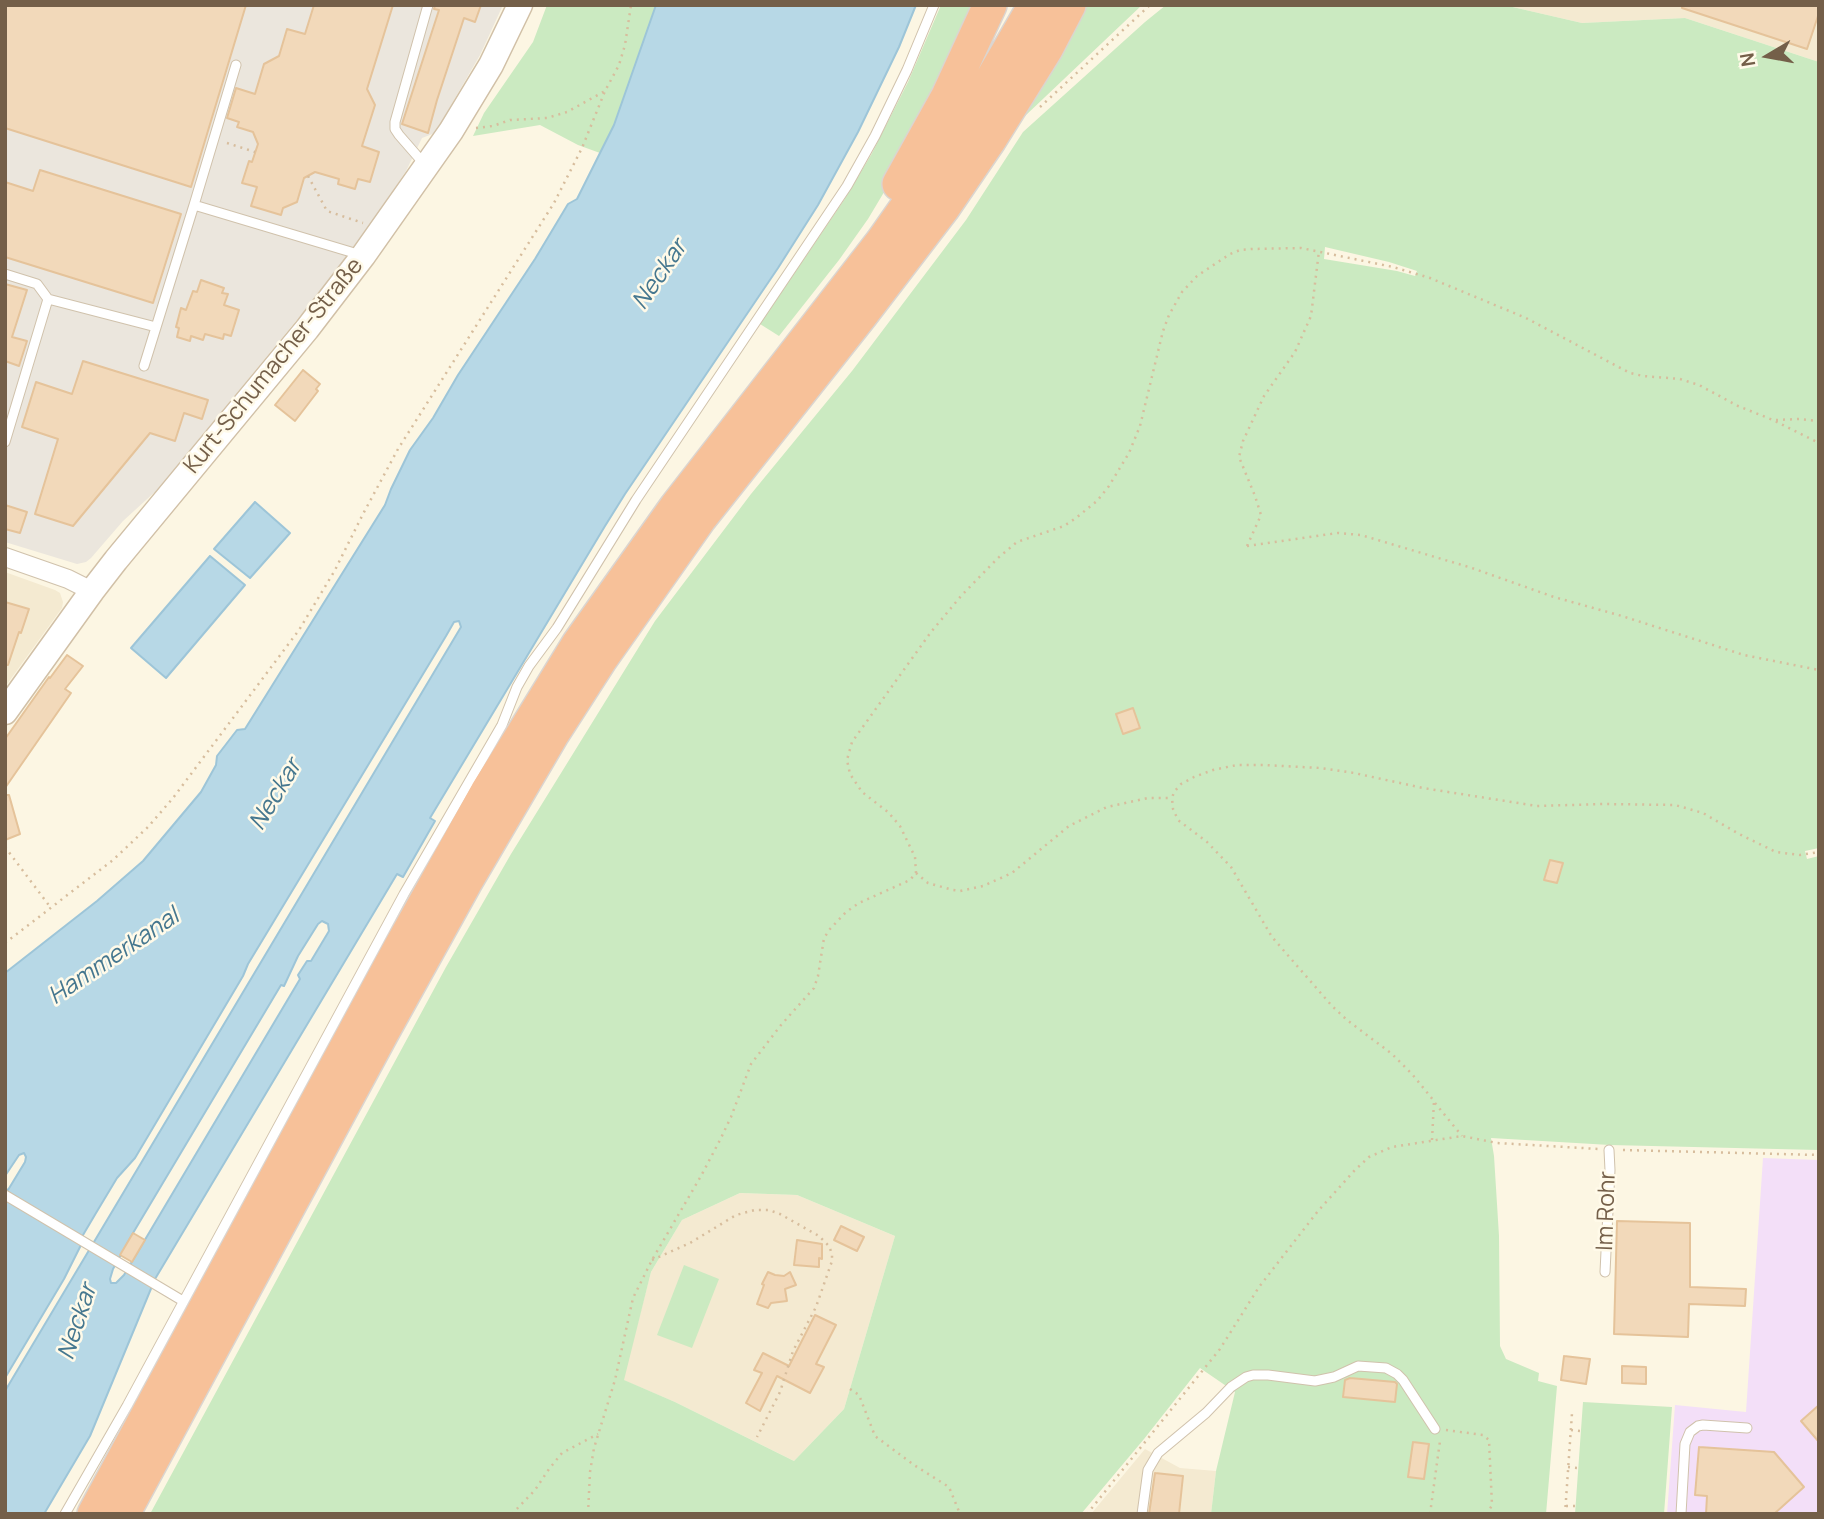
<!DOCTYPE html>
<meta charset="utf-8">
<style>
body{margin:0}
#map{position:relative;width:1824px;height:1519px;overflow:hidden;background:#fcf6e3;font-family:Manrope,sans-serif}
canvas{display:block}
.frame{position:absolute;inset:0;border:7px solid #745f49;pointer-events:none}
.north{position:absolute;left:1733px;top:21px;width:70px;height:70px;-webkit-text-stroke:5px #fffae9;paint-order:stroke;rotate:260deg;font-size:19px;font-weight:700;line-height:28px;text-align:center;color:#745f49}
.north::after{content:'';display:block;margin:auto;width:24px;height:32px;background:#745f49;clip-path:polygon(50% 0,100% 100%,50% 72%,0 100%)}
</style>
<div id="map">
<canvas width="1824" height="1519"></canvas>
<div class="frame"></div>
<div class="north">N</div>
</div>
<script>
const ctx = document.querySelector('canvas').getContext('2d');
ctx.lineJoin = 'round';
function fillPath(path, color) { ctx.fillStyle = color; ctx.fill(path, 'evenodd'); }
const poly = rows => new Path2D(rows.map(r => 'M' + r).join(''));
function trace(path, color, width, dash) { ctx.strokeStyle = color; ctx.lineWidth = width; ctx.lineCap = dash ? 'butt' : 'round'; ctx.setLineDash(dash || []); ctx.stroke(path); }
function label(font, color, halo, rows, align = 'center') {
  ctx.font = font + ' Manrope,sans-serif'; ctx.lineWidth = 5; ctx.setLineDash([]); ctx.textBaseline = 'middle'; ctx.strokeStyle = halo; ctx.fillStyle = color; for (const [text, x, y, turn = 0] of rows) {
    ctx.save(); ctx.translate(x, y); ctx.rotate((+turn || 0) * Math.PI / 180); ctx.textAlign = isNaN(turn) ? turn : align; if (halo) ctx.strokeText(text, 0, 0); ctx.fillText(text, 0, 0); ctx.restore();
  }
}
fillPath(poly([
 [1504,5,1819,5,1819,62,1685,18,1582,23],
 [5,572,55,590,60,593,63,602,62,608,5,687],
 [740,1193,797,1195,895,1236,844,1409,794,1461,675,1402,623,1380,651,1272,682,1220],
 [1145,1449,1180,1468,1216,1471,1211,1514,1091,1514]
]), '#f4ead1');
fillPath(poly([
 [5,5,503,5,480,55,435,133,422,138,406,171,383,206,328,282,157,490,123,521,91,558,86,562,77,564,5,542]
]), '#ebe6dd');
fillPath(poly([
 [1763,1158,1819,1160,1819,1514,1667,1514,1675,1405,1746,1412]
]), '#f3dff8');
fillPath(poly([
 [547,5,656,5,630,82,614,125,600,153,578,145,540,125,473,136,484,113,533,42],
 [941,5,979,5,905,157,868,219,839,260,779,336,760,324,844,200,871,155,908,82],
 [1084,5,1142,5,1025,116,1020,114],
 [1166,5,1504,5,1582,23,1685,18,1819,62,1819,848,1805,851,1807,859,1819,856,1819,1150,1610,1145,1491,1138,1494,1156,1499,1236,1500,1346,1506,1359,1539,1373,1538,1381,1557,1386,1546,1514,1211,1514,1216,1471,1235,1392,1200,1368,1144,1439,1081,1514,150,1514,446,967,511,854,655,621,751,494,852,371,966,220,1023,132,1145,22],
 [1325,247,1389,262,1417,271,1415,276,1397,271,1324,259],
 [740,1193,797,1195,895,1236,844,1409,794,1461,675,1402,624,1380,651,1272,682,1220],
 [684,1265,719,1279,692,1348,657,1335],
 [1583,1402,1672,1407,1664,1514,1575,1514]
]), '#cbeac1');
const water = poly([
 [656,5,916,5,899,47,858,132,818,205,778,268,625,494,605,526,430,818,435,821,403,877,397,874,155,1279,90,1436,44,1514,5,1514,5,1391,461,627,459,621,454,622,446,636,248,964,243,976,135,1158,117,1178,96,1213,83,1235,81,1245,64,1279,5,1378,5,1189,8,1190,25,1162,26,1157,24,1153,19,1155,5,1176,5,973,97,901,143,861,201,792,216,765,217,756,237,730,245,729,385,505,391,489,410,450,433,418,458,375,535,259,568,204,577,199,614,125,656,5],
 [322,921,328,924,329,931,311,961,307,961,298,975,300,979,124,1275,116,1283,111,1283,110,1279,113,1269,133,1233,281,985,284,986,298,956,318,924,322,921],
 [255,502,290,533,250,578,214,549,255,502],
 [210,556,245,585,166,678,131,648,210,556]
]);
fillPath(water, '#b7d8e6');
trace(water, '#9dc5d8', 2);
const building = poly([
 [5,5,246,5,191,187,5,128,5,5],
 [314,5,393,5,367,89,375,105,362,146,379,152,370,182,358,179,355,189,338,184,339,179,315,172,304,178,297,202,283,208,281,215,251,206,257,187,242,183,249,161,252,162,258,144,253,132,237,127,239,122,227,118,236,88,255,94,264,64,279,56,287,29,305,34,314,5],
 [435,5,481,5,475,22,464,18,437,100,428,133,402,124,439,10,434,9,435,5],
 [1682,5,1819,5,1819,13,1807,49,1682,8,1682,5],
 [40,170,181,214,153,303,5,257,5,182,33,191,40,170],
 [201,280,224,288,222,293,228,294,224,305,239,310,231,336,224,334,223,339,205,334,203,340,191,336,190,341,177,337,179,328,176,327,181,308,186,310,193,291,197,292,201,280],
 [5,284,27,290,12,337,27,341,19,366,5,361,5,284],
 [83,361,208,400,202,419,184,413,175,441,150,433,73,526,35,514,58,439,22,427,36,382,72,394,83,361],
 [303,370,320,384,316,389,318,391,295,421,275,405,303,370],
 [5,505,27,512,20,533,5,529,5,505],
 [5,602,29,609,21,633,19,632,8,665,5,665,5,602],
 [67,655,83,666,65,689,71,693,5,788,5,739,49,677,50,678,67,655],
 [1133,708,1140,728,1123,734,1116,714,1133,708],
 [5,795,9,795,20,834,5,840,5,795],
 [1550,860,1563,863,1557,883,1544,880,1550,860],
 [1617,1221,1690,1223,1690,1287,1746,1289,1745,1306,1689,1304,1688,1337,1614,1334,1617,1221],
 [841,1226,864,1237,857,1251,834,1240,841,1226],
 [133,1233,145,1240,132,1262,120,1255,133,1233],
 [797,1240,822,1244,822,1259,819,1258,819,1267,794,1265,797,1240],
 [768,1272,775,1275,784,1276,790,1272,796,1285,785,1289,787,1301,771,1303,768,1308,757,1304,764,1285,762,1284,768,1272],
 [815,1315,836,1325,816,1364,824,1367,810,1393,777,1376,760,1411,746,1403,762,1373,754,1370,763,1353,789,1366,815,1315],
 [1564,1356,1590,1359,1586,1384,1561,1380,1564,1356],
 [1622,1366,1646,1367,1646,1384,1622,1383,1622,1366],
 [1350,1378,1395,1382,1397,1384,1395,1402,1343,1397,1345,1380,1350,1378],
 [1819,1405,1819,1442,1801,1421,1819,1405],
 [1413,1442,1429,1444,1424,1479,1408,1477,1413,1442],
 [1699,1447,1774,1452,1804,1487,1774,1514,1706,1514,1707,1496,1695,1495,1699,1447],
 [1155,1473,1183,1476,1179,1514,1149,1514,1155,1473]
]);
fillPath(building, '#f2d9ba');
trace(building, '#e5c39a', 2);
const lane = poly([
 [426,166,399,135,395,129,395,122,428,5],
 [194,205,236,65],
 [5,274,37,284,48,299],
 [144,366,194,205,361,255],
 [5,442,48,299,156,327],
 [5,1195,183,1301],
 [1605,1272,1610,1170,1609,1150],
 [65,1514,127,1406,404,894,502,725,517,687,529,666,557,628,636,500,847,186,875,136,907,70,934,5],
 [1142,1514,1148,1470,1158,1453,1206,1413,1231,1387,1246,1377,1253,1375,1268,1375,1315,1381,1334,1377,1358,1366,1386,1368,1397,1374,1403,1380,1435,1429],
 [1681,1514,1685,1444,1690,1432,1698,1426,1703,1425,1747,1428]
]);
const street = poly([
 [5,557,68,579,92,591]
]);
const secondary = poly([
 [5,712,92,591,116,560,307,329,363,256,451,131,491,65,520,5]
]);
const highway = poly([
 [899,184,948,96,990,5],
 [94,1514,401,946,487,792,531,721,579,643,676,507,882,242,934,168,981,98,1035,5],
 [123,1514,382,1033,465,883,553,733,600,660,700,518,861,315,943,208,990,139,1046,49,1069,5]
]);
trace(lane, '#d0c2ac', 11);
trace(street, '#d0c2ac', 20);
trace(secondary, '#d1c0a7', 27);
trace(highway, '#dbd5d0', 36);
trace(poly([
 [1040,107,1150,5],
 [476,128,493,126,510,120,547,118,567,112,605,91],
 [227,143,255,152],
 [308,176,327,211,363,223],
 [1776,420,1799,419,1819,421],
 [1247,546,1338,533,1361,535,1472,568,1554,597,1622,616,1744,655,1819,670],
 [1247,546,1261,515,1255,496,1239,457,1243,441,1264,396,1295,352,1311,316,1319,251],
 [5,847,51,908],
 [916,873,928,883,953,890,960,891,983,886,1012,873,1069,826,1107,807,1148,798,1172,798],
 [5,943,113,860,148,827,173,798,299,630,335,570,363,514,398,449,554,203,582,148,605,91,619,65,625,45,631,5],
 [1435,1103,1462,1136],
 [1432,1140,1434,1101,1412,1074,1392,1054,1347,1020,1332,1006,1272,937,1231,867,1207,842,1178,820,1173,809,1172,798,1174,792,1181,784,1194,777,1213,770,1237,765,1264,765,1321,768,1354,773,1423,788,1537,806,1604,804,1675,805,1703,813,1739,834,1776,852,1800,855,1819,852],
 [1623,1150,1819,1155],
 [652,1260,690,1243,736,1215,755,1210,769,1210,780,1214,819,1236,829,1246,832,1254,832,1261,816,1307,793,1351,780,1392,757,1437],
 [850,1389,859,1395,875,1436,914,1465,949,1487,960,1514],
 [1446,1430,1483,1435,1489,1440,1492,1505,1487,1514],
 [1571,1430,1580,1431],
 [1568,1467,1578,1468],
 [1566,1506,1576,1506],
 [512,1514,535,1490,549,1469,562,1453,598,1434],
 [588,1514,590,1472,594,1448,615,1380,633,1298,652,1260,701,1176,720,1140,731,1117,751,1064,781,1025,814,988,818,976,824,938,830,929,846,912,859,903,910,880,916,873,915,857,900,826,888,812,862,792,850,774,847,760,852,742,931,632,961,596,998,558,1017,542,1064,526,1076,518,1097,501,1109,486,1129,453,1140,426,1163,331,1169,315,1182,292,1197,276,1230,254,1240,250,1252,249,1301,248,1393,267,1430,278,1526,318,1630,373,1643,376,1680,379,1699,385,1738,406,1773,420,1819,443],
 [1087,1514,1220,1349,1259,1287,1318,1211,1355,1170,1369,1157,1392,1147,1462,1136,1497,1143,1599,1149],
 [1430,1514,1440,1441],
 [1565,1514,1572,1413]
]), '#d7bd9d', 2.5, [2, 5]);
trace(lane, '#fff', 9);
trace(street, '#fff', 18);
trace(secondary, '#fff', 24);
trace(highway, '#f7c199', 33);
label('23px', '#745f49', '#fffae9', [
 ["Kurt-Schumacher-Straße",274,366,-51],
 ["Im Rohr",1607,1211,-88]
]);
label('italic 24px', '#45778f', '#fffae9', [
 ["Neckar",660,275,-56],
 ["Neckar",276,795,-59],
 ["Hammerkanal",114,957,-34],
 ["Neckar",78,1322,-72]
]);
</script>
